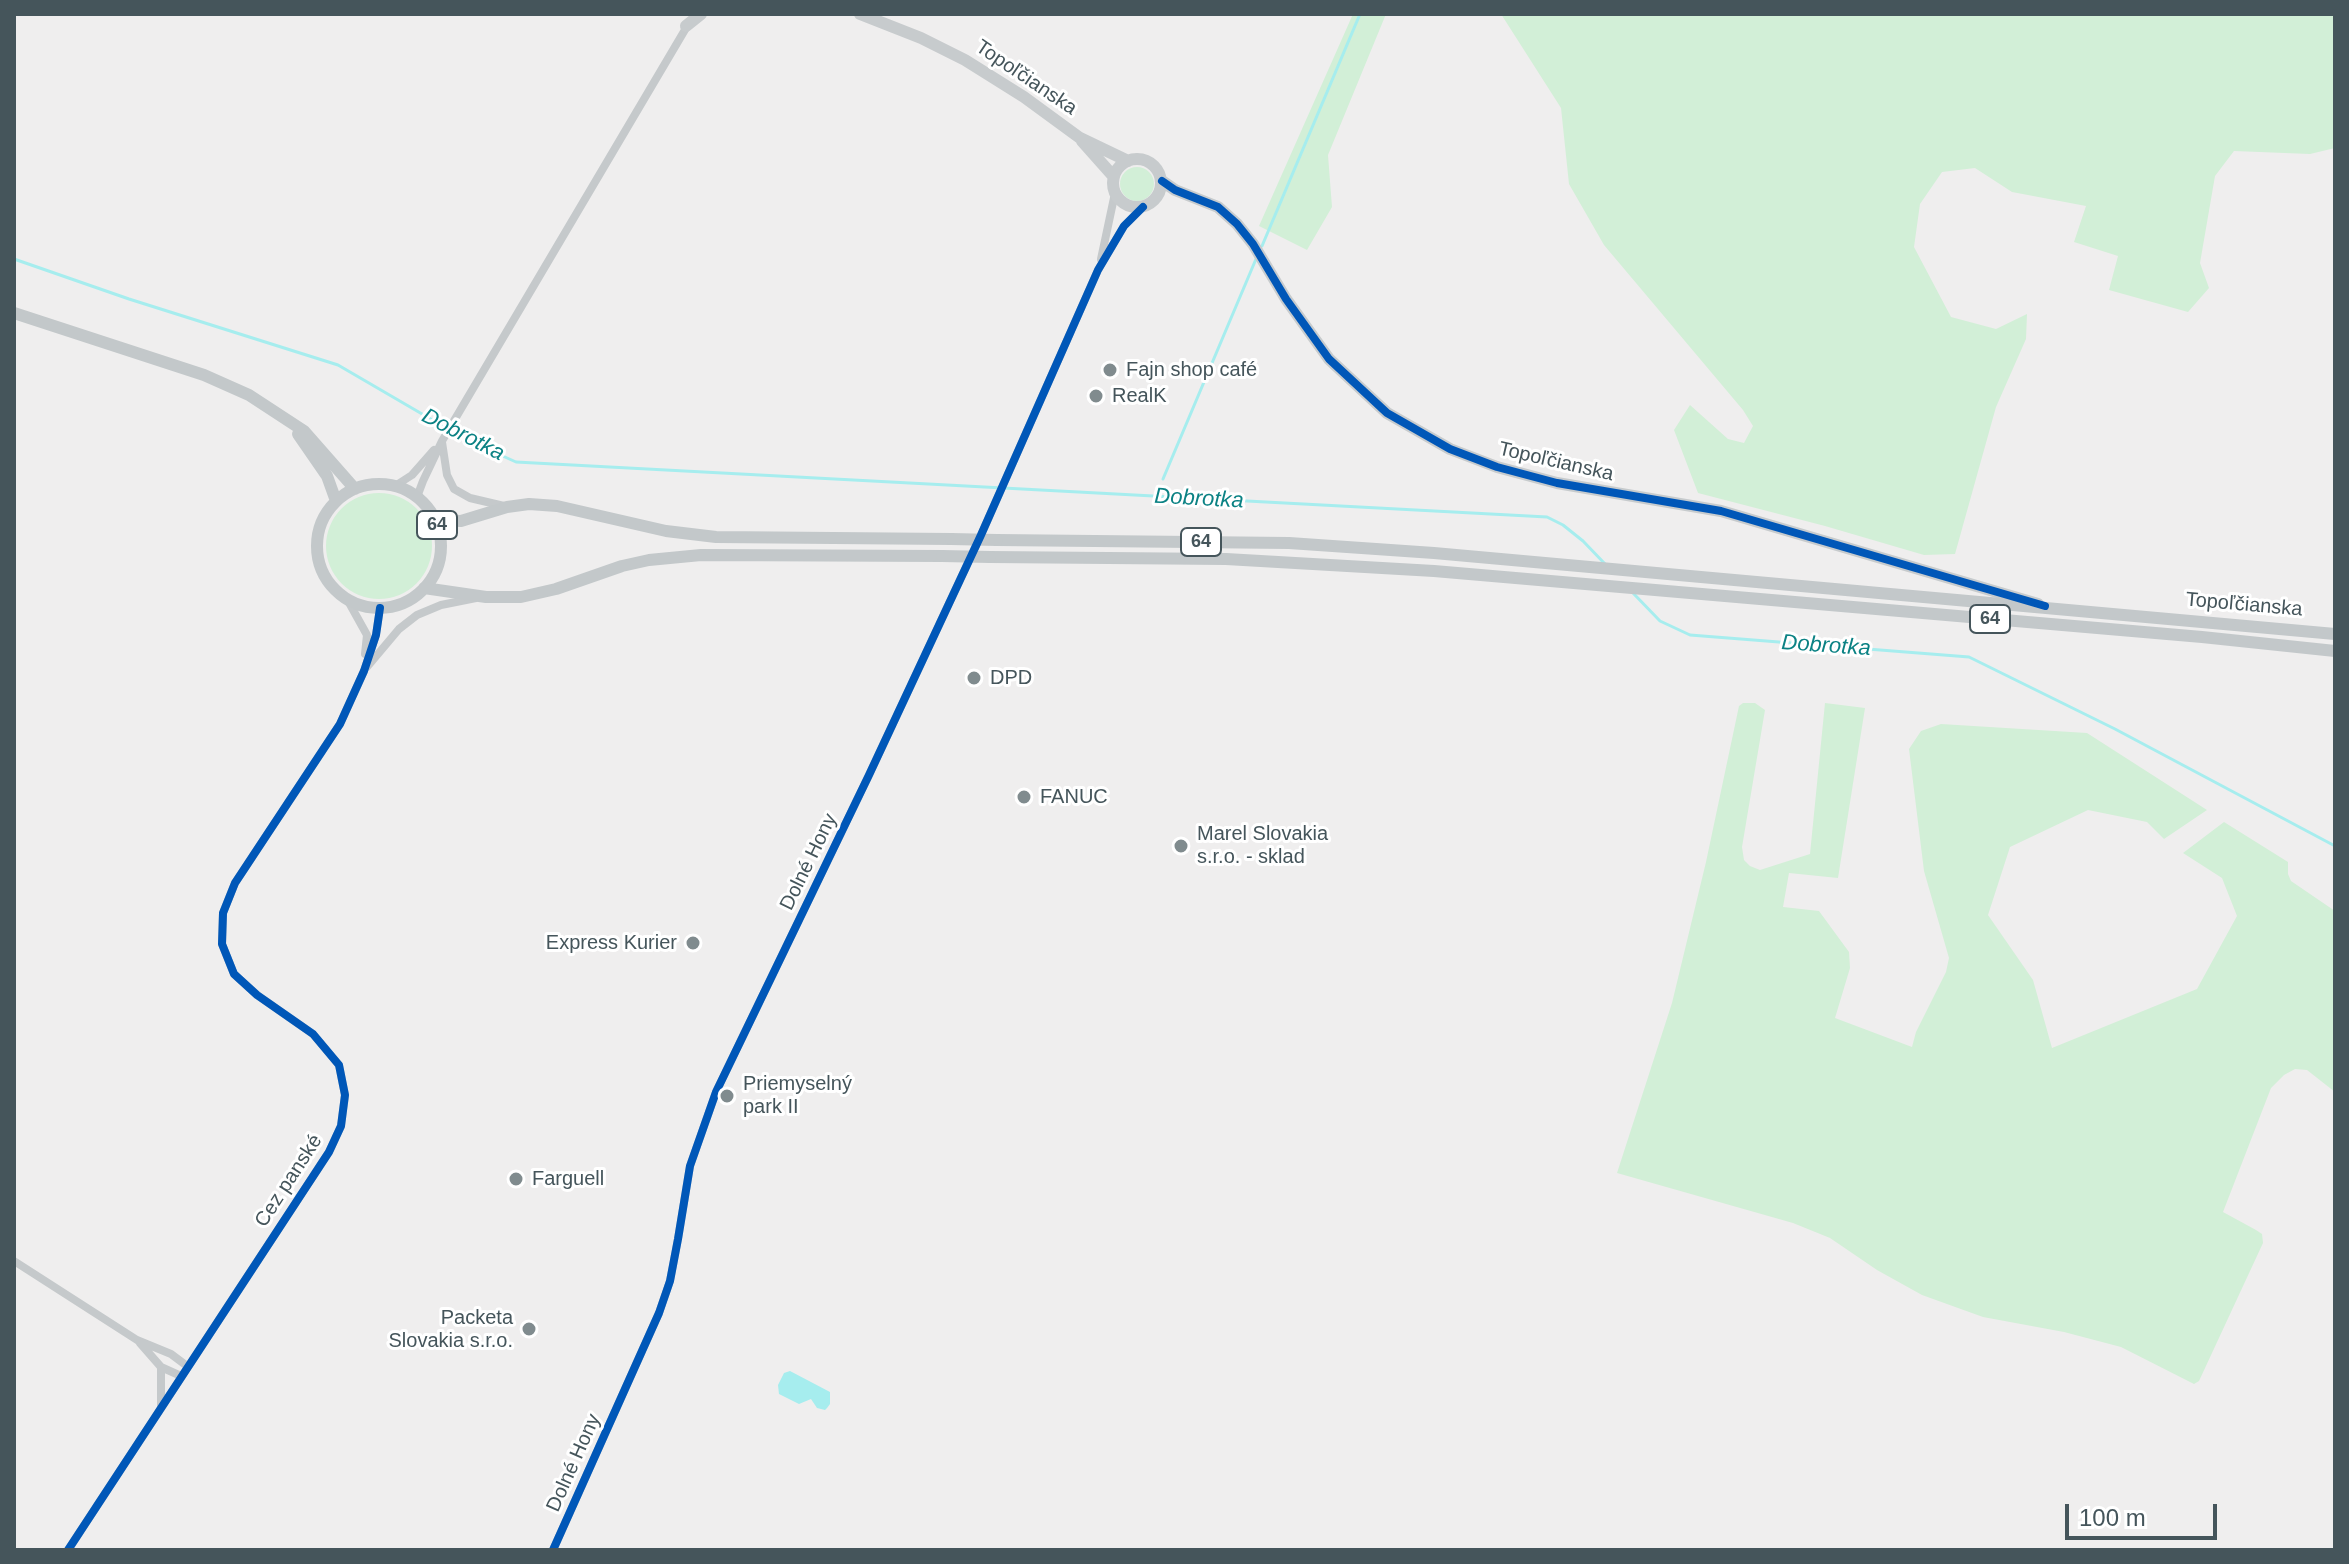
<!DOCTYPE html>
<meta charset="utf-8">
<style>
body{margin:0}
#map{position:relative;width:2349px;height:1564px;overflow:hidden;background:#efeeee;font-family:Helvetica,sans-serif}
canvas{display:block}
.frame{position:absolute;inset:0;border:16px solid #45555b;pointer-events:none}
.scale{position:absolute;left:2065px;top:1504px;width:152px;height:36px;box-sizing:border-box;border:4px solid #45555b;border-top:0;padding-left:10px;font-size:24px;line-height:28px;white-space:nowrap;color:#45555b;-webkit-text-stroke:6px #fff;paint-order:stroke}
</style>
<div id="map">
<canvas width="2349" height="1564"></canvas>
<div class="frame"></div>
<div class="scale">100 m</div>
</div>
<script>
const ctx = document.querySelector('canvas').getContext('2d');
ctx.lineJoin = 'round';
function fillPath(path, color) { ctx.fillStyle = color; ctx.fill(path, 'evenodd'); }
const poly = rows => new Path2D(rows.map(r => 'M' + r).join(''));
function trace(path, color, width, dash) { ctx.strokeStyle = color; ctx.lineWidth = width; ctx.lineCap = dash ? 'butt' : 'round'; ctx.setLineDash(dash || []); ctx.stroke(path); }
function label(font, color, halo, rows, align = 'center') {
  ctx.font = font + ' Helvetica,sans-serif'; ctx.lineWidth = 6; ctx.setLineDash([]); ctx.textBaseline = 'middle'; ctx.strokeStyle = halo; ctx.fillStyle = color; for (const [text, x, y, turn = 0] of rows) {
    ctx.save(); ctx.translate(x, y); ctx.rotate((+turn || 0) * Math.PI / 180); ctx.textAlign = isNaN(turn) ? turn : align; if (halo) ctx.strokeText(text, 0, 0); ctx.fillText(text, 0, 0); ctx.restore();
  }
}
fillPath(poly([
 [1353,14,1386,14,1328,155,1332,207,1307,250,1259,226],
 [1501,14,2335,14,2335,148,2310,154,2234,151,2215,176,2200,263,2209,288,2188,312,2109,290,2118,256,2074,242,2086,206,2012,192,1975,168,1942,172,1920,204,1914,247,1951,317,1996,329,2027,314,2026,339,1996,407,1955,554,1924,555,1825,526,1698,493,1674,430,1690,405,1728,439,1744,443,1753,426,1743,410,1604,245,1569,184,1561,108],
 '1120 184a17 17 0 1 1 34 0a17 17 0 1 1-34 0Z',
 '326 546a53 53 0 1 1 106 0a53 53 0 1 1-106 0Z',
 [1743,703,1755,703,1765,710,1742,847,1744,860,1750,866,1760,870,1810,854,1825,703,1865,708,1838,878,1789,873,1783,907,1819,911,1849,952,1850,968,1835,1018,1912,1047,1916,1032,1946,972,1949,958,1924,871,1909,749,1921,731,1941,724,2087,733,2207,810,2164,839,2147,822,2088,810,2010,847,1988,915,2033,980,2052,1048,2197,989,2237,916,2222,878,2183,853,2224,822,2288,862,2288,874,2291,881,2335,911,2335,1092,2307,1070,2295,1069,2284,1075,2271,1088,2223,1212,2256,1230,2262,1234,2263,1243,2199,1381,2194,1384,2121,1347,2064,1332,1983,1317,1922,1295,1877,1270,1830,1238,1793,1223,1617,1173,1672,1003,1706,862,1739,706]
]), '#d2efd7');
fillPath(poly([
 [790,1371,830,1392,830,1404,827,1408,825,1410,817,1408,811,1399,799,1404,779,1394,778,1385,784,1373]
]), '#a6edee');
trace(poly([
 [1262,246,1360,14],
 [14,259,129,299,338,365,465,439,516,462,1547,517,1563,525,1583,541,1606,565],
 [1163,479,1256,259],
 [1633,593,1660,621,1690,635,1969,657,2115,729,2335,846]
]), '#a6edee', 3);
trace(poly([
 [1101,259,1115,193],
 [442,442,447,475,454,489,470,498,504,506],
 [395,486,412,475,434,450],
 [417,497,423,481,442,441,689,23],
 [347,599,367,635,365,654],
 [367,667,399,629,417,615,441,605,476,598],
 [14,1261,137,1340,171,1354,187,1366],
 [140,1343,161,1367,181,1376],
 [161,1406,161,1367],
 [68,1550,329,1152,341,1126,345,1095,339,1065,313,1034,257,995,234,974,222,944,223,913,235,883,340,724,364,671,376,635,380,608],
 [553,1550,659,1313,670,1281,678,1239,690,1166,716,1092,869,775,981,535,1098,270,1124,226,1143,207]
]), '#c5c9cb', 8);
trace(poly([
 [860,14,921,38,965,60,1024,97,1080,138,1128,161],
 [686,26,701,14],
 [1082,141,1114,177],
 '1113 183a24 24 0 1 1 48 0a24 24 0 1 1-48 0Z',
 [1162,181,1175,190,1218,207,1237,224,1253,244,1286,299,1329,359,1387,413,1450,449,1497,467,1557,483,1721,511,2038,604]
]), '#c7cbcd', 12);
trace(poly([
 [14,313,204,375,249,395,304,431,355,489],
 [298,434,327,476,336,501],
 '317 546a62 62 0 1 1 124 0a62 62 0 1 1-124 0Z',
 [435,520,461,521,507,507,529,504,557,506,666,531,716,537,951,539],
 [997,540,1289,543,1434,553,2335,634],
 [990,557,1226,559,1434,571,2202,637,2335,651],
 [424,588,486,597,521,597,556,589,622,566,649,560,701,555,942,556]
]), '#c3c8ca', 12);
trace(poly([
 [951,539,997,540],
 [942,556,990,557]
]), '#c3c8ca', 12);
trace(poly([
 [1162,181,1175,190,1218,207,1237,224,1253,244,1286,299,1329,359,1387,413,1450,449,1497,467,1557,483,1721,511,2045,606],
 [68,1550,329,1152,341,1126,345,1095,339,1065,313,1034,257,995,234,974,222,944,223,913,235,883,340,724,364,671,376,635,380,608],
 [553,1550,659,1313,670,1281,678,1239,690,1166,716,1092,869,775,981,535,1098,270,1124,226,1143,207]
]), '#0057b8', 8);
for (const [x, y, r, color] of [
 [1110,370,8,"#808b8e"],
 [1096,396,8,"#808b8e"],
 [974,678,8,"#808b8e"],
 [1024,797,8,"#808b8e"],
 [1181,846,8,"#808b8e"],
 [693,943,8,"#808b8e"],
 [727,1096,8,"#808b8e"],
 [516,1179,8,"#808b8e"],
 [529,1329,8,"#808b8e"]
]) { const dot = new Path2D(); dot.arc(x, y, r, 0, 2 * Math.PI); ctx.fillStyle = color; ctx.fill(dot); trace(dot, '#fff', 3); }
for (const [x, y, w] of [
 [437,525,40],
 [1201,542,40],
 [1990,619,40]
]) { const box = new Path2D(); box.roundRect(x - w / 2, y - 14, w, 28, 6); ctx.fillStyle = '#fff'; ctx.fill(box); trace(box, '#45555b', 2); }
label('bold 18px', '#45555b', null, [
 ["64",437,525],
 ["64",1201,542],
 ["64",1990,619]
]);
label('20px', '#45555b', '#fff', [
 ["Topoľčianska",1026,78,34],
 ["Topoľčianska",1556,462,13],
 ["Topoľčianska",2244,605,5],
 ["Dolné Hony",809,862,-64],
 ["Cez panské",289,1181,-57],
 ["Dolné Hony",574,1463,-66]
]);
label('20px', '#45555b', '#fff', [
 ["Fajn shop café",1126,370],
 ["RealK",1112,396],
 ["DPD",990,678],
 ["FANUC",1040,797],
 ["Marel Slovakia",1197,834],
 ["s.r.o. - sklad",1197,857],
 ["Express Kurier",677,943,"right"],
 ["Priemyselný",743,1084],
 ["park II",743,1107],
 ["Farguell",532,1179],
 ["Packeta",513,1318,"right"],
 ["Slovakia s.r.o.",513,1341,"right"]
], 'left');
label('italic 22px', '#0b8284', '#fff', [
 ["Dobrotka",463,435,27],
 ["Dobrotka",1199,499,3],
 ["Dobrotka",1826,646,4]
]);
</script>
